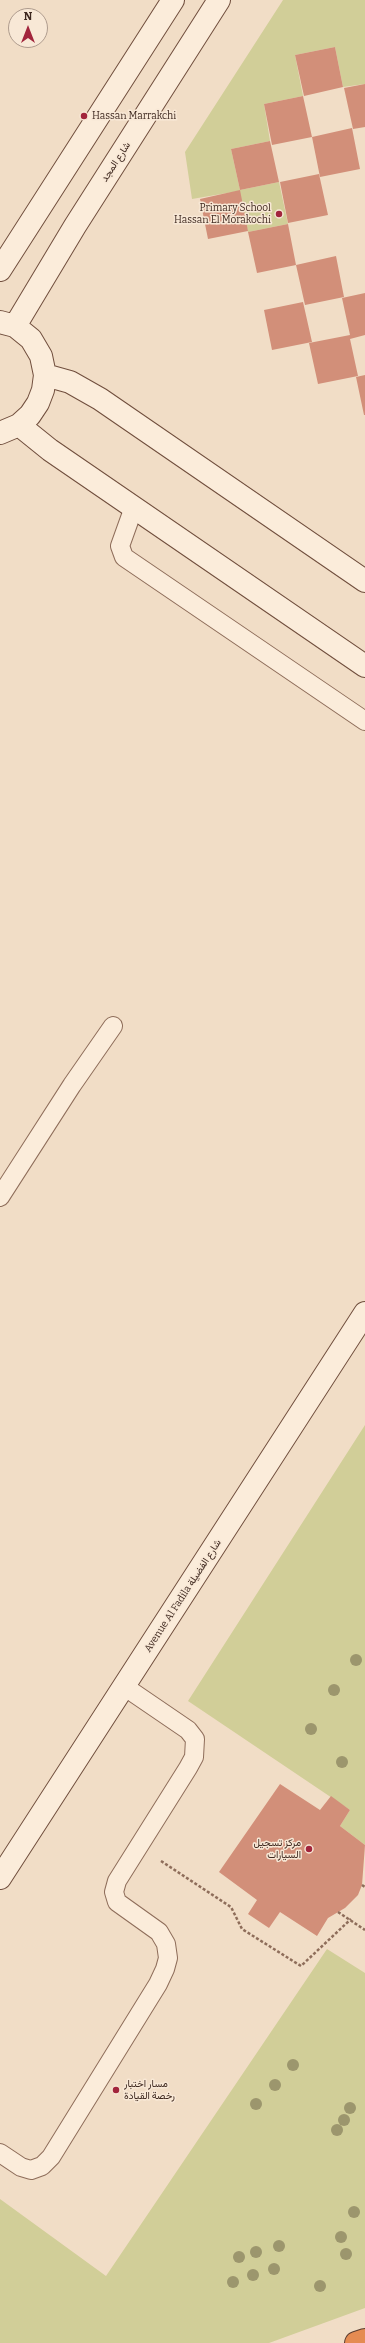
<!DOCTYPE html>
<meta charset="utf-8">
<style>
body{margin:0}
#map{position:relative;width:365px;height:2343px;overflow:hidden;background:#f1ddc6;font-family:Bitter,serif}
canvas{display:block}
.north{position:absolute;left:8px;top:8px;width:40px;height:40px;box-sizing:border-box;background:#f8e8d6;border:1px solid #ae9b8d;border-radius:50%;rotate:0deg;font-size:11px;font-weight:700;line-height:16px;text-align:center;color:#3e281f}
.north::after{content:'';display:block;margin:auto;width:14px;height:18px;background:#a2253c;clip-path:polygon(50% 0,100% 100%,50% 72%,0 100%)}
</style>
<div id="map">
<canvas width="365" height="2343"></canvas>
<div class="north">N</div>
</div>
<script>
const ctx = document.querySelector('canvas').getContext('2d');
ctx.lineJoin = 'round';
function fillPath(path, color) { ctx.fillStyle = color; ctx.fill(path, 'evenodd'); }
const poly = rows => new Path2D(rows.map(r => 'M' + r).join(''));
function trace(path, color, width, dash) { ctx.strokeStyle = color; ctx.lineWidth = width; ctx.lineCap = dash ? 'butt' : 'round'; ctx.setLineDash(dash || []); ctx.stroke(path); }
function label(font, color, halo, rows, align = 'center') {
  ctx.font = font + ' Bitter,Vazirmatn,serif'; ctx.lineWidth = 3; ctx.setLineDash([]); ctx.textBaseline = 'middle'; ctx.strokeStyle = halo; ctx.fillStyle = color; for (const [text, x, y, turn = 0] of rows) {
    ctx.save(); ctx.translate(x, y); ctx.rotate((+turn || 0) * Math.PI / 180); ctx.textAlign = isNaN(turn) ? turn : align; if (halo) ctx.strokeText(text, 0, 0); ctx.fillText(text, 0, 0); ctx.restore();
  }
}
fillPath(poly([
 [283,0,365,0,365,84,343,87,335,47,295,55,303,96,264,104,270,141,231,149,240,190,279,182,288,224,248,232,239,191,192,199,185,152],
 [365,1425,365,1845,340,1826,350,1810,188,1701],
 [327,1949,365,1973,365,2308,269,2343,0,2343,0,2199,106,2276]
]), '#d1ce98');
fillPath(poly([
 [335,47,343,87,304,96,295,55],
 [365,84,365,127,353,129,344,88],
 [303,96,312,137,272,145,264,104],
 [352,128,360,169,320,177,312,137],
 [270,141,279,182,240,190,231,149],
 [319,174,328,215,288,223,280,182],
 [240,190,248,231,208,239,200,199],
 [288,224,296,265,257,273,248,232],
 [336,256,344,297,305,305,296,265],
 [365,293,365,335,350,339,358,376,318,384,309,343,350,335,342,298],
 [303,302,312,342,272,350,264,310],
 [365,375,365,415,364,415,356,377],
 [280,1784,320,1810,331,1796,350,1810,340,1826,365,1845,362,1885,358,1895,345,1908,328,1918,317,1936,280,1912,269,1928,248,1914,257,1900,219,1872]
]), '#d28f79');
const lane = poly([
 [134,507,120,546,124,557,365,721],
 [0,1197,72,1085,113,1026],
 [0,2153,21,2167,31,2170,42,2166,51,2157,158,1984,165,1969,168,1958,166,1944,159,1932,117,1902,114,1892,117,1881,188,1768,194,1757,195,1739,188,1730,125,1687]
]);
const secondary = poly([
 [0,270,173,0],
 [0,322,15,326,31,339,41,356,45,375,43,390,38,403,30,415,19,425,0,433],
 [15,326,75,226,219,0],
 [45,375,70,382,100,399,365,581],
 [19,425,50,450,365,666],
 [0,1878,365,1313]
]);
const highway = poly([
 [356,2343,365,2340]
]);
trace(lane, '#8e6d5a', 20);
trace(secondary, '#704e3d', 24);
trace(highway, '#5c3c2e', 24);
trace(poly([
 [161,1861,231,1907,242,1929,301,1966,351,1919],
 [362,1885,365,1887],
 [338,1912,365,1930]
]), '#8e6d5a', 2.5, [3, 2]);
trace(lane, '#fbecda', 18);
trace(secondary, '#fbecda', 22);
trace(highway, '#e58b52', 22);
ctx.fillStyle = '#9c966d';
for (const [x, y] of [
 [356,1660],
 [334,1690],
 [311,1729],
 [342,1762],
 [293,2065],
 [275,2085],
 [256,2104],
 [350,2108],
 [344,2120],
 [337,2130],
 [354,2212],
 [341,2237],
 [279,2246],
 [256,2252],
 [346,2254],
 [239,2257],
 [274,2269],
 [253,2275],
 [233,2282],
 [320,2286]
]) { ctx.beginPath(); ctx.arc(x, y, 6, 0, 2 * Math.PI); ctx.fill(); }
for (const [x, y, r, color] of [
 [84,116,4,"#a2253c"],
 [279,214,4,"#a2253c"],
 [309,1849,4,"#a2253c"],
 [116,2090,4,"#a2253c"]
]) { const dot = new Path2D(); dot.arc(x, y, r, 0, 2 * Math.PI); ctx.fillStyle = color; ctx.fill(dot); trace(dot, '#f8e8d6', 1.5); }
label('10px', '#3e281f', '#f8e8d6', [
 ["Hassan Marrakchi",92,116],
 ["Primary School",271,208,"right"],
 ["Hassan El Morakochi",271,220,"right"],
 ["مركز تسجيل",301,1843,"right"],
 ["السيارات",301,1855,"right"],
 ["مسار اختبار",124,2084],
 ["رخصة القيادة",124,2096]
], 'left');
label('10px', '#3e281f', '#f8e8d6', [
 ["شارع المجد",116,162,-57],
 ["Avenue Al Fadila شارع الفضيلة",183,1596,-57]
]);
</script>
